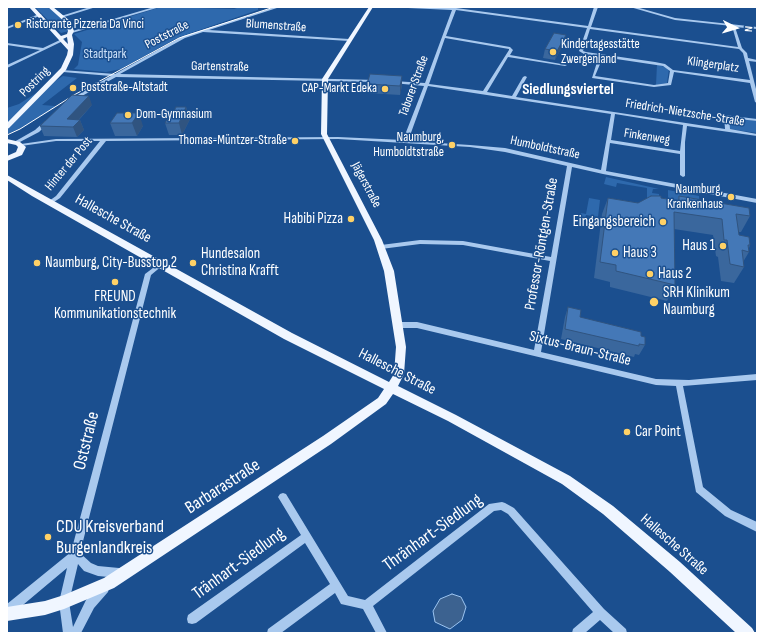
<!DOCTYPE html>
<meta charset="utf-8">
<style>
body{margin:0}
#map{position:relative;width:764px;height:640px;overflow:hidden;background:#1b4f8f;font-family:"Sofia Sans Condensed",sans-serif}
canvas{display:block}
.frame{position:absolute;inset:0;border:8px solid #fff;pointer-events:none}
.north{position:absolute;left:716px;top:8px;width:40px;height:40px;-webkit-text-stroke:3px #1b4f8f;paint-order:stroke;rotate:95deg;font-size:11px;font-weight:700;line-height:16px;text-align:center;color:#fff}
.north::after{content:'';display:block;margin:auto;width:14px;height:18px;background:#fff;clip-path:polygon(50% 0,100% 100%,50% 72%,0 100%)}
</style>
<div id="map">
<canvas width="764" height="640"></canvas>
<div class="frame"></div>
<div class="north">N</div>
</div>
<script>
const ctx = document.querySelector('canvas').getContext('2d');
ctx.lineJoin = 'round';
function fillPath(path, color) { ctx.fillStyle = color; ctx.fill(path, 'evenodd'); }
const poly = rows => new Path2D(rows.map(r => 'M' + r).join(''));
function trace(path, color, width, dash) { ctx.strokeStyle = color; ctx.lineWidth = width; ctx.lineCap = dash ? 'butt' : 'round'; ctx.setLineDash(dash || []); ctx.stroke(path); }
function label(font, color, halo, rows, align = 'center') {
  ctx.font = font + ' "Sofia Sans Condensed",sans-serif'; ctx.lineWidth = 3; ctx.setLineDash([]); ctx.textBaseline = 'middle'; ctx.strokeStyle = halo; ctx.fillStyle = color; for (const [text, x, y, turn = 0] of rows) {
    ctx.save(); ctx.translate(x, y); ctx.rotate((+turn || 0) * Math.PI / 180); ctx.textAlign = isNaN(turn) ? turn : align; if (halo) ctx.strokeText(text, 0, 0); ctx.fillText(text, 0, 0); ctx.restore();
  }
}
fillPath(poly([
 [35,7,47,7,50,9,65,21,69,31,61,33],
 [161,7,234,9,240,7,258,8,258,10,179,37,121,69,106,72,74,69,78,65,82,42,74,34],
 [657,64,669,69,667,83,656,85],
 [63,76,77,78,42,105,55,106,54,108,22,128,7,134,7,108,19,104],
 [728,117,756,121,757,133,729,129],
 [606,177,659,189,653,189,652,193,659,194,659,206,647,204,647,188,617,183,616,187,604,184],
 [668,190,699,196,700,212,668,207],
 [589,198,600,200,598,217,586,215,584,227,578,226,581,213,586,214]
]), '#2e69ad');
const water = poly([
 [452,594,461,597,466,607,462,620,450,629,435,622,433,611,440,599,452,594]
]);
fillPath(water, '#3c6290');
trace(water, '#9cc4f0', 1);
fillPath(poly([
 [90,7,96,7,64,17,61,16,90,7],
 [154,7,160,7,72,33,69,32,154,7],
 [275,7,280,7,209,30,349,39,351,40,349,41,203,32,185,38,120,74,377,80,379,81,378,82,116,77,73,101,69,100,111,76,63,72,62,72,62,70,115,74,183,36,275,7],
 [406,7,453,8,457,7,456,8,588,26,594,7,598,7,591,27,738,47,732,26,675,20,630,7,636,7,675,18,757,27,757,29,735,27,742,48,747,53,748,58,757,60,757,62,749,61,757,93,757,103,755,102,750,83,674,72,671,85,654,87,592,78,599,56,584,54,579,51,587,28,456,10,446,36,510,47,513,50,510,55,567,65,565,66,508,57,487,92,512,96,523,77,525,76,527,77,516,97,725,129,724,115,757,119,757,121,729,118,730,129,757,134,757,136,687,126,685,142,685,176,683,177,680,175,680,154,610,143,606,171,757,199,757,203,603,174,572,167,541,352,656,379,689,380,757,374,757,380,683,386,703,487,731,510,757,522,757,532,725,516,696,492,676,386,656,385,417,328,399,328,395,325,399,322,417,322,534,350,550,261,463,245,420,244,381,249,378,247,381,245,420,240,463,241,551,257,567,166,505,152,470,147,338,139,106,141,60,198,51,204,48,202,49,201,56,196,100,141,56,141,21,146,19,145,21,144,56,139,338,137,403,140,424,86,393,83,391,82,393,81,425,83,452,10,408,8,406,7],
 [590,29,739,49,743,53,750,80,673,70,665,64,655,62,586,52,583,51,590,29],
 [445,38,509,49,509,50,483,91,429,84,445,38],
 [603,57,663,66,670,71,668,83,654,85,595,76,603,57],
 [428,86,611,114,601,170,505,148,470,145,408,141,428,86],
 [615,114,683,125,680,151,611,140,615,114],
 [39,14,42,15,7,29,7,27,39,14],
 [62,39,65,40,7,68,7,65,40,50,7,45,7,43,43,48,62,39],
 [45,121,49,122,39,132,18,143,14,142,35,130,45,121],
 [161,262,163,263,164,264,163,265,151,275,80,553,91,563,98,566,119,568,123,569,124,573,123,577,119,578,98,576,84,571,78,564,69,602,73,627,86,600,100,584,104,583,108,584,109,588,108,592,94,608,81,633,63,633,59,602,67,568,11,615,7,616,7,604,71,552,145,274,161,262],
 [283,493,286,494,348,596,365,600,489,504,502,502,505,503,514,508,604,609,626,629,627,633,614,633,600,620,585,633,572,633,573,629,593,612,508,514,501,510,494,511,373,606,387,633,376,633,363,609,341,604,335,593,281,633,267,633,268,629,330,584,305,543,196,623,192,624,188,623,187,619,188,615,301,535,278,497,280,494,283,493]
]), '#a9c9ee');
fillPath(poly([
 [29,7,34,7,61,36,67,34,68,31,66,23,48,7,53,7,70,21,74,31,72,35,74,44,73,55,66,70,9,128,7,129,7,123,61,68,67,55,68,50,29,7],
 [67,37,68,44,63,39,67,37],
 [369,7,373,7,328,79,327,134,382,240,394,271,406,347,404,374,398,386,456,415,570,476,613,506,680,562,752,628,755,633,736,633,670,572,603,514,562,484,448,421,393,394,386,404,331,444,114,588,64,609,45,615,7,621,7,607,45,601,64,595,104,578,323,436,378,398,384,389,284,339,32,196,7,180,7,175,292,333,389,382,394,374,396,347,384,271,374,240,321,134,322,79,369,7],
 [7,139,20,142,26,147,22,155,7,161,7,156,16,152,18,147,16,145,7,143,7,139]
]), '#f0f6ff');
trace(poly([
 [7,135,20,129,74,95,179,38,274,7]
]), '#fff', 1);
fillPath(poly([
 [566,35,564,43,555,60,543,58,545,49],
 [367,84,402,85,400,95,367,93],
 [92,105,79,120,80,120,84,130,77,137,44,136,40,126],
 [186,107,190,119,182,135,169,135,165,123,173,113],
 [117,113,143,126,137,136,115,136,110,123],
 [679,196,750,216,741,232,739,232,739,235,750,245,749,248,749,252,743,262,744,267,734,283,721,281,718,257,716,256,713,235,674,229,675,285,667,301,610,287,610,282,594,278,602,214,608,198,638,203,661,198,677,200],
 [568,307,580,317,645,345,639,355,635,354,634,357,561,339,565,317]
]), '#3a679d');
fillPath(poly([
 [566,35,564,43,555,60,557,51],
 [402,76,402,85,400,95,400,86],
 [89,96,92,105,72,127,67,119],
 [186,107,190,119,182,135,179,123],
 [139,113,143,126,137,136,132,123],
 [80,120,84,130,77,137,73,127]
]), '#305480');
const building = poly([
 [554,33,566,35,557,51,545,49,554,33],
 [370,74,402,76,400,86,367,84,370,74],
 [72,95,89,96,67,119,80,120,73,127,40,126,72,95],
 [176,107,186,107,179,123,165,123,171,113,173,113,176,107],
 [117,113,139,113,132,123,110,123,117,113],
 [651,196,661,196,661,198,679,201,679,196,749,208,750,216,736,214,739,235,749,237,750,245,748,245,749,252,742,250,744,267,730,264,727,240,724,240,722,219,674,212,675,285,616,271,616,265,600,262,608,198,638,203,651,196],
 [568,307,581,310,580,317,641,332,641,336,645,337,645,345,639,344,639,346,565,329,568,307]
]);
fillPath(building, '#4478b7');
trace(building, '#305480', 1);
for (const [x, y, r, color] of [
 [18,25,4,"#ffd166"],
 [553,52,4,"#ffd166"],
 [73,88,4,"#ffd166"],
 [385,89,4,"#ffd166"],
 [128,115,4,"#ffd166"],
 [295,141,4,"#ffd166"],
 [452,145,4,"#ffd166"],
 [731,197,4,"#ffd166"],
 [351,219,4,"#ffd166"],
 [663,222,4,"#ffd166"],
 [723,246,4,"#ffd166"],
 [615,253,4,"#ffd166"],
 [37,263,4,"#ffd166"],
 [193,263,4,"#ffd166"],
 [650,274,4,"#ffd166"],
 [115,282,4,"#ffd166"],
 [654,302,5,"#ffd166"],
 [627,432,4,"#ffd166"],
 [48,537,4,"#ffd166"]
]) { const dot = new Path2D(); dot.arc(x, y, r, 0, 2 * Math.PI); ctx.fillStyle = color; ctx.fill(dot); trace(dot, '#1b4f8f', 1.5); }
label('13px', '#fff', '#1b4f8f', [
 ["Ristorante Pizzeria Da Vinci",26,25],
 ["Kindertagesstätte",561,45],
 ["Zwergenland",561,60],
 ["Poststraße-Altstadt",81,88],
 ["CAP-Markt Edeka",377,89,"right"],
 ["Dom-Gymnasium",136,115],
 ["Naumburg,",444,138,"right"],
 ["Humboldtstraße",444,153,"right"],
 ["Thomas-Müntzer-Straße",287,141,"right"],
 ["Naumburg,",723,190,"right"],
 ["Krankenhaus",723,205,"right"]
], 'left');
label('13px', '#fff', '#1b4f8f', [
 ["Blumenstraße",276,26,4],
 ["Poststraße",167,35,-27],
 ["Klingerplatz",713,65,8],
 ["Gartenstraße",220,67,1],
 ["Postring",35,82,-45],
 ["Taborer Straße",414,86,-70],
 ["Friedrich-Nietzsche-Straße",685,113,9],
 ["Finkenweg",647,137,9],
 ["Humboldtstraße",545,148,12],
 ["Hinter der Post",69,164,-50],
 ["Jägerstraße",366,185,62]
]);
label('13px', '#cfe3fa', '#1b4f8f', [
 ["Stadtpark",105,55]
]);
label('15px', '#fff', '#1b4f8f', [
 ["Hallesche Straße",113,219,29],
 ["Professor-Röntgen-Straße",542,244,-80],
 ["Sixtus-Braun-Straße",580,349,14],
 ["Hallesche Straße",397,372,27],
 ["Hallesche Straße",674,545,41]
]);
label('15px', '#fff', '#1b4f8f', [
 ["Habibi Pizza",343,219,"right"],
 ["Eingangsbereich",655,222,"right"],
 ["Haus 1",715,246,"right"],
 ["Haus 3",623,253],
 ["Hundesalon",201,254],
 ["Christina Krafft",201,271],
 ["Naumburg, City-Busstop 2",45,263],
 ["Haus 2",658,274],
 ["SRH Klinikum",663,293],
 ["Naumburg",663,310],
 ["FREUND",115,297,"center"],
 ["Kommunikationstechnik",115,314,"center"],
 ["Car Point",635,432]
], 'left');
label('bold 16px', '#fff', '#1b4f8f', [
 ["Siedlungsviertel",568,90]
]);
label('18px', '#fff', '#1b4f8f', [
 ["Oststraße",87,441,-76],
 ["Barbarastraße",223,487,-33],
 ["Thränhart-Siedlung",433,533,-36],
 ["Tränhart-Siedlung",239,564,-36]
]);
label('18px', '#fff', '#1b4f8f', [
 ["CDU Kreisverband",56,527],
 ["Burgenlandkreis",56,548]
], 'left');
</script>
